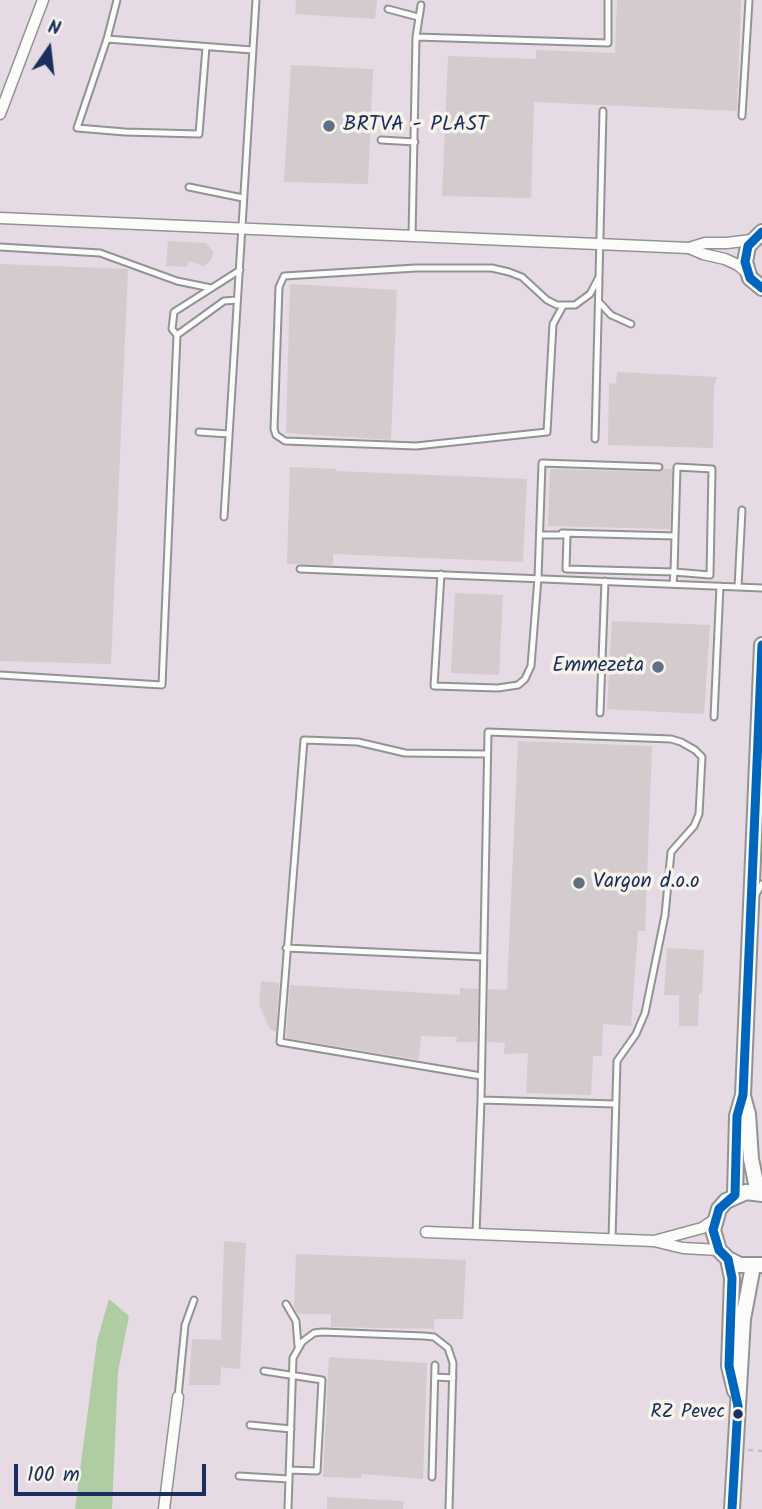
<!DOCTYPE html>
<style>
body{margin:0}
#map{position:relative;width:762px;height:1509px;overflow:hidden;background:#e7e3d6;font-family:Kalam,sans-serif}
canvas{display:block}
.north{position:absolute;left:14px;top:14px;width:70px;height:70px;-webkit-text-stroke:5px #f7f3e8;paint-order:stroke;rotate:14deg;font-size:19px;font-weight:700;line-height:28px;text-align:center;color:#1b2f5e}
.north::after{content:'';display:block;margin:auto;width:24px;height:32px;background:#1b2f5e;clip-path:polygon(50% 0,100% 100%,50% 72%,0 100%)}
.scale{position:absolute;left:14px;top:1464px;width:192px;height:32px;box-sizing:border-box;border:4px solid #1b2f5e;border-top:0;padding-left:9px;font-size:21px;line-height:24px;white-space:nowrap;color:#1b2f5e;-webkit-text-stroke:5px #f7f3e8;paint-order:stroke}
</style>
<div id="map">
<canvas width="762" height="1509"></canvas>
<div class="north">N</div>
<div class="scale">100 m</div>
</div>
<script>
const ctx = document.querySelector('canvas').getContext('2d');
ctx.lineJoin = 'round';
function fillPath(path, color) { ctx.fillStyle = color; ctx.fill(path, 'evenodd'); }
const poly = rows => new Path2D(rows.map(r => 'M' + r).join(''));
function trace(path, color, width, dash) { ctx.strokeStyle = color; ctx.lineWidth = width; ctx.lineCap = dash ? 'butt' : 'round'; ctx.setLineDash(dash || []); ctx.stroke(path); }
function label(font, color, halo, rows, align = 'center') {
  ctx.font = font + ' Kalam,sans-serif'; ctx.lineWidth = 7; ctx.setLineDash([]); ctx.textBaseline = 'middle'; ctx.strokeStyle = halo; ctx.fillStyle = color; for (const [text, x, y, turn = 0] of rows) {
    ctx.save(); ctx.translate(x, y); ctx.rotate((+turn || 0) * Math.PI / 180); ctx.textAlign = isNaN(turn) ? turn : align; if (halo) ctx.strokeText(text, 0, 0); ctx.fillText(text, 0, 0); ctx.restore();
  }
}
fillPath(poly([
 [0,0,762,0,762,1509,0,1509]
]), '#e6dae5');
fillPath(poly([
 [109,1299,129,1316,118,1371,112,1509,75,1509,97,1341]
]), '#b0cca2');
fillPath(poly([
 [296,0,377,0,375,19,295,14],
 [617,0,741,0,737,111,534,102,531,198,442,196,448,56,536,59,536,50,615,53],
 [291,65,373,69,368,184,284,182],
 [168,241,206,243,213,251,212,259,204,266,188,261,187,267,166,266],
 [0,264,128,269,111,664,0,661],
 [290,284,397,290,391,440,286,433],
 [617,372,717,377,714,387,713,448,608,445,609,383,616,384],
 [290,467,336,469,336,471,527,479,523,562,333,554,333,565,287,564],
 [550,469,659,472,664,469,672,469,670,529,548,526],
 [455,593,503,595,499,675,451,673],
 [612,621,710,625,704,714,607,709],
 [518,741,652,746,645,931,638,931,631,1026,603,1024,602,1056,593,1056,591,1095,526,1093,528,1053,504,1054,505,1043,487,1042,488,989,507,990],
 [667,948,704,950,702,994,699,994,698,1026,679,1026,679,995,664,995],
 [261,981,279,983,276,1032,270,1029,259,1005],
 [290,985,460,995,460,988,478,989,477,1042,456,1042,457,1037,421,1036,419,1060,287,1038,286,1037],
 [224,1241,246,1243,240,1369,221,1367,220,1385,189,1385,192,1339,221,1340],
 [296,1254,466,1260,463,1319,434,1319,434,1329,331,1327,331,1314,298,1314,294,1307],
 [329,1357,427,1363,423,1479,362,1474,361,1478,323,1477],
 [327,1497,404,1501,403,1509,327,1509]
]), '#d3cbcd');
const lane = poly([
 [117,0,107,39,77,128,125,132,199,134,206,47],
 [388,9,418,17],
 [416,37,608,43,608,0],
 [107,39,252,50],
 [742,116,749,0],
 [381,140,415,142],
 [189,187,243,198],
 [412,237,416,37,421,5],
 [0,247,100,253,177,281,211,288],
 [600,303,611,315,631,324],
 [563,306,553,324,547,432,416,446,285,441,276,435,274,429,279,287,284,276,416,268,492,268,509,272,522,277,547,300,557,305,575,305,590,294,599,277,603,111],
 [177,335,224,301,237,300],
 [199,432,229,434],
 [595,439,599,280],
 [224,517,256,0],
 [562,533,675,536],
 [540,535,567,535,566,569,674,572,710,575,712,469,677,467,675,536,674,572,673,584],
 [300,569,762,588],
 [441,574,434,686,498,688,518,685,525,679,531,666,538,578,542,463,659,467],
 [738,587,742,510],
 [0,675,162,685,177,335,172,329,174,312,240,270],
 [600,713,605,581],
 [714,717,720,586],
 [755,896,762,884],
 [286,948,483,957],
 [481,1076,280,1042,304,740,358,742,405,753,487,754],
 [481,1100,615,1104],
 [476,1234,481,1100,488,732,671,739,681,742,695,750,702,757,699,814,694,826,671,852,665,915,645,1013,636,1034,617,1061,612,1239],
 [286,1304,296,1321,298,1346],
 [264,1371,322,1380,317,1471,289,1470],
 [435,1377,453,1378],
 [178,1397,185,1325,194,1300],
 [250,1425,291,1429],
 [239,1476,289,1479],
 [432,1477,435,1365],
 [288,1509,293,1358,302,1342,314,1333,322,1332,424,1336,434,1337,448,1348,453,1363,449,1509]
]);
const street = poly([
 [0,114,43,0],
 [0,218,689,248,703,254,725,259,738,265,747,273],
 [689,248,705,243,727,243,751,240],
 [714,1220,702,1228,654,1241,683,1248,719,1250],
 [426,1232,654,1241],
 [164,1509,178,1397]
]);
const secondary = poly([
 [762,232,748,246,745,262,750,278,762,288],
 [743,1096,748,1114,751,1159,758,1193],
 [735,1195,737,1116,743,1095,762,645],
 [728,1259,732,1278,729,1366,735,1391],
 [761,1265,740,1265,728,1259,719,1250,713,1230,719,1209,726,1201,746,1192,762,1194],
 [732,1509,743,1319,753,1266]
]);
trace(lane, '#929394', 9);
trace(street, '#929394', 13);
trace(secondary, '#929394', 18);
trace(poly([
 [748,1450,762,1451]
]), '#bfc0c2', 2.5, [5, 5]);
trace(lane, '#fbfbf9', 5);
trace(street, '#fbfbf9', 10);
trace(secondary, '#fbfbf9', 14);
trace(poly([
 [762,232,748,246,745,262,750,278,762,288],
 [732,1509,738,1406,729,1366,732,1278,728,1259,719,1250,713,1230,719,1209,735,1195,737,1116,743,1095,762,645]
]), '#0065bd', 9);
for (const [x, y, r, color] of [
 [329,126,7,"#626e88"],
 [658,667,7,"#626e88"],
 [579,883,7,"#626e88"],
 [738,1414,6,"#1b2f5e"]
]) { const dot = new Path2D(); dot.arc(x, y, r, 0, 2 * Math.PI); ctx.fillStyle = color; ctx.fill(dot); trace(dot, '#f7f3e8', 2.5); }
label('19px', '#1b2f5e', '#f7f3e8', [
 ["RZ Pevec",725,1414]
], 'right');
label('21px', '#1b2f5e', '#f7f3e8', [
 ["BRTVA - PLAST",343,126],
 ["Emmezeta",644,667,"right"],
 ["Vargon d.o.o",593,883]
], 'left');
</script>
